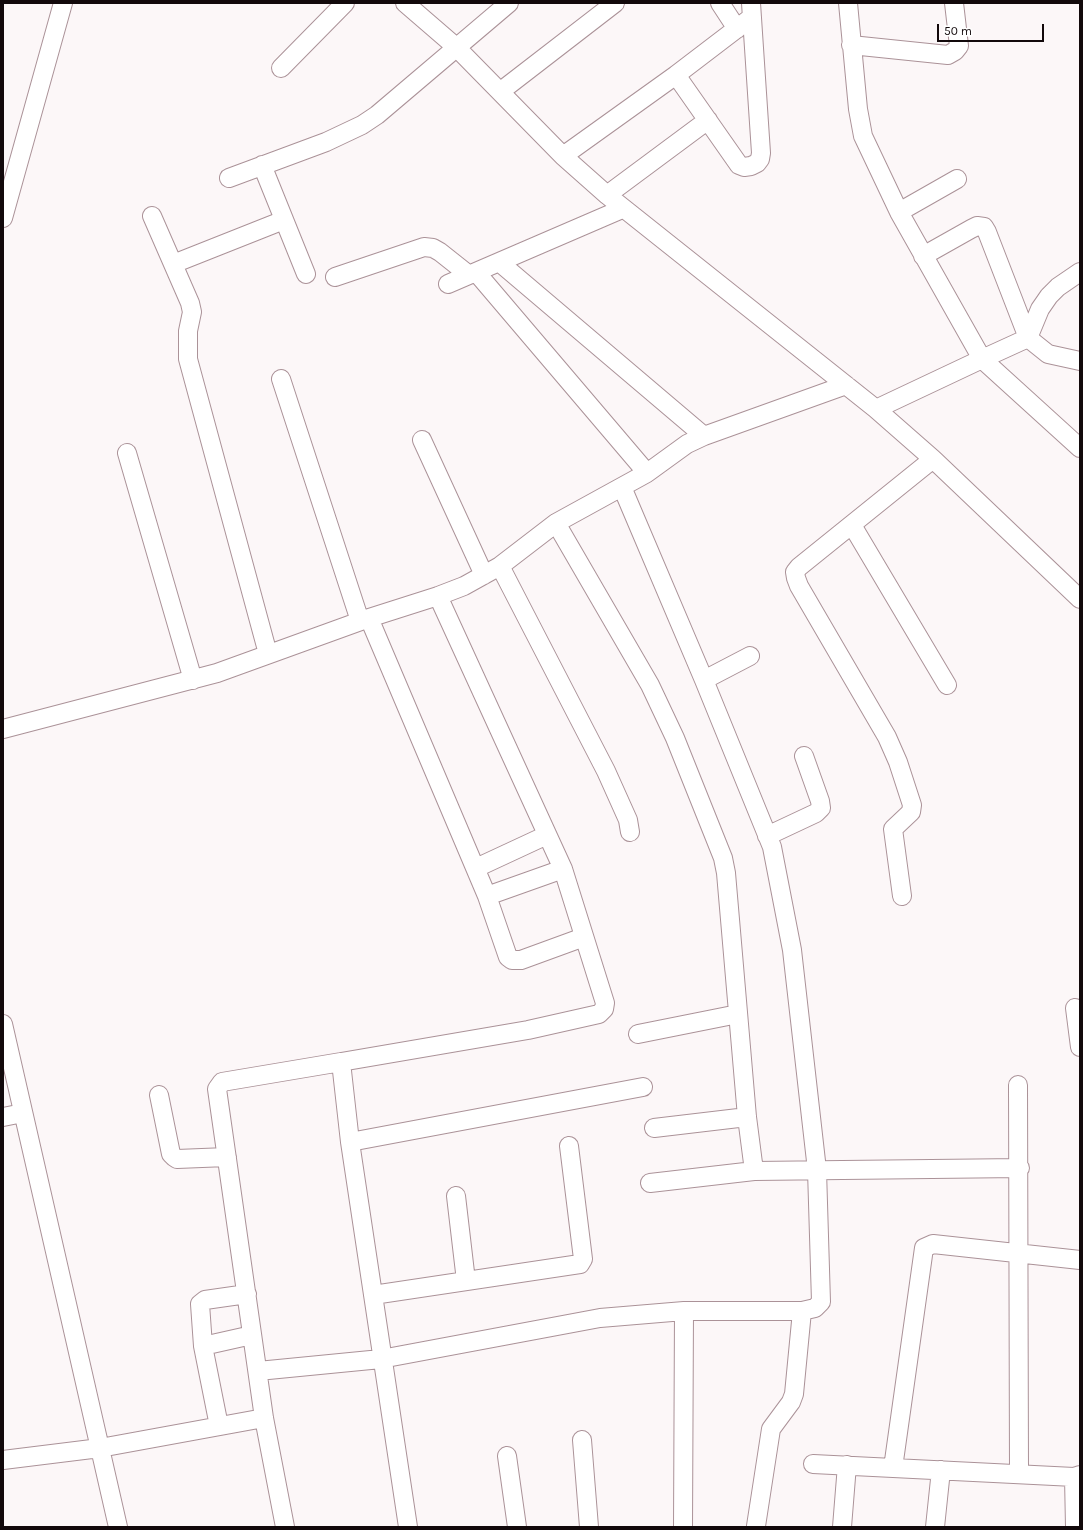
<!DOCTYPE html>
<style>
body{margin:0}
#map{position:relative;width:1083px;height:1530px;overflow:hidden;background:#fcf7f8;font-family:Karla,sans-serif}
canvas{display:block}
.frame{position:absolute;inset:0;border:4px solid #12090b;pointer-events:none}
.scale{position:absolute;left:937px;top:24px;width:107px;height:18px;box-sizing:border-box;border:2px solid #12090b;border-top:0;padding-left:5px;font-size:12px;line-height:14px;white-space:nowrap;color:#12090b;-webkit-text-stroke:3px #fff;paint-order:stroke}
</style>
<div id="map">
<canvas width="1083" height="1530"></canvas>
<div class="frame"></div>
<div class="scale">50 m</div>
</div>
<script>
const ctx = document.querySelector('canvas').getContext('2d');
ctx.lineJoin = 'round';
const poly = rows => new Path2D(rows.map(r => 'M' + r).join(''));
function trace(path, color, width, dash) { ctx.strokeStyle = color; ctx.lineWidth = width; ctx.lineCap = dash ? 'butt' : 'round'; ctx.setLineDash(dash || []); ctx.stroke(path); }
const minor = poly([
 [405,3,456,47,563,156,607,195,876,409,933,459,1080,599],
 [720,3,737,29],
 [848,3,858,109,863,136,899,212,982,359,876,409],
 [851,45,948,55,955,51,959,46,954,3],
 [281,68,345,3],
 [676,75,739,165,744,167,751,166,757,163,760,159,761,153,751,3],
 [501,91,615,3],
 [563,156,676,75,752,17],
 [262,165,306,274],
 [229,178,326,142,362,125,377,115,509,3],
 [607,195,708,120],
 [899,212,957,179],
 [152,216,190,303,192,312,188,331,188,359,268,654],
 [3,218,63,3],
 [923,256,971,229,977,226,984,227,987,232,1028,338,1048,354,1080,361],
 [499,262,704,436],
 [173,264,284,220],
 [476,272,647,473],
 [1080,272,1058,287,1049,296,1040,309,1028,338,982,359,1080,448],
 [335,277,424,247,433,248,440,252,469,275],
 [448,284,622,209],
 [281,379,360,621],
 [422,440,484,575],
 [127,453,193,680],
 [556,523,650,685,675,738,723,858,726,873,747,1117,754,1171],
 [852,525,947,685],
 [500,566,606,771,628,820,630,832],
 [369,618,487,896,508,957,512,960,521,960,584,937],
 [704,680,750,656],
 [3,729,217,673,369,618,438,596,464,586,500,566,556,523,647,473,687,444,704,436,846,385],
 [767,836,816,813,821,808,820,801,804,756],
 [476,868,547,835],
 [487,896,563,869],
 [902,896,893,829,911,812,912,805,898,762,887,737,799,586,796,578,795,572,799,567,933,459],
 [1075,1008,1080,1047],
 [3,1024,118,1527],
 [638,1034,738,1014],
 [1018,1085,1019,1474],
 [159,1095,171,1154,174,1157,177,1159,227,1157],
 [3,1117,23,1113],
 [654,1128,747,1117],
 [350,1142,643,1087],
 [650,1183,754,1171,1020,1168],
 [456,1196,466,1281],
 [373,1295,580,1264,583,1259,569,1146],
 [203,1346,252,1335],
 [258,1371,381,1359,600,1318,684,1311,802,1311,815,1308,821,1302,817,1170,792,950,772,847,704,680,622,487],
 [219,1426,203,1346,200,1304,205,1300,247,1294],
 [582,1440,589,1527],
 [507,1456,517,1527],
 [3,1460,100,1448,264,1418],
 [813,1464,1074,1477,1080,1475],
 [893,1468,924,1248,933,1244,1080,1260],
 [1074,1477,1075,1527],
 [756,1526,771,1429,791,1402,794,1394,802,1311],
 [285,1527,264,1418,217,1089,222,1082,341,1062],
 [408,1527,350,1142,341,1062,528,1030,599,1014,604,1009,605,1003,563,869,438,596],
 [683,1527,684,1311],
 [842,1527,847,1465],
 [935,1527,941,1470]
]);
trace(minor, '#ab9298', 20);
trace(minor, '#fff', 18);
</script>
